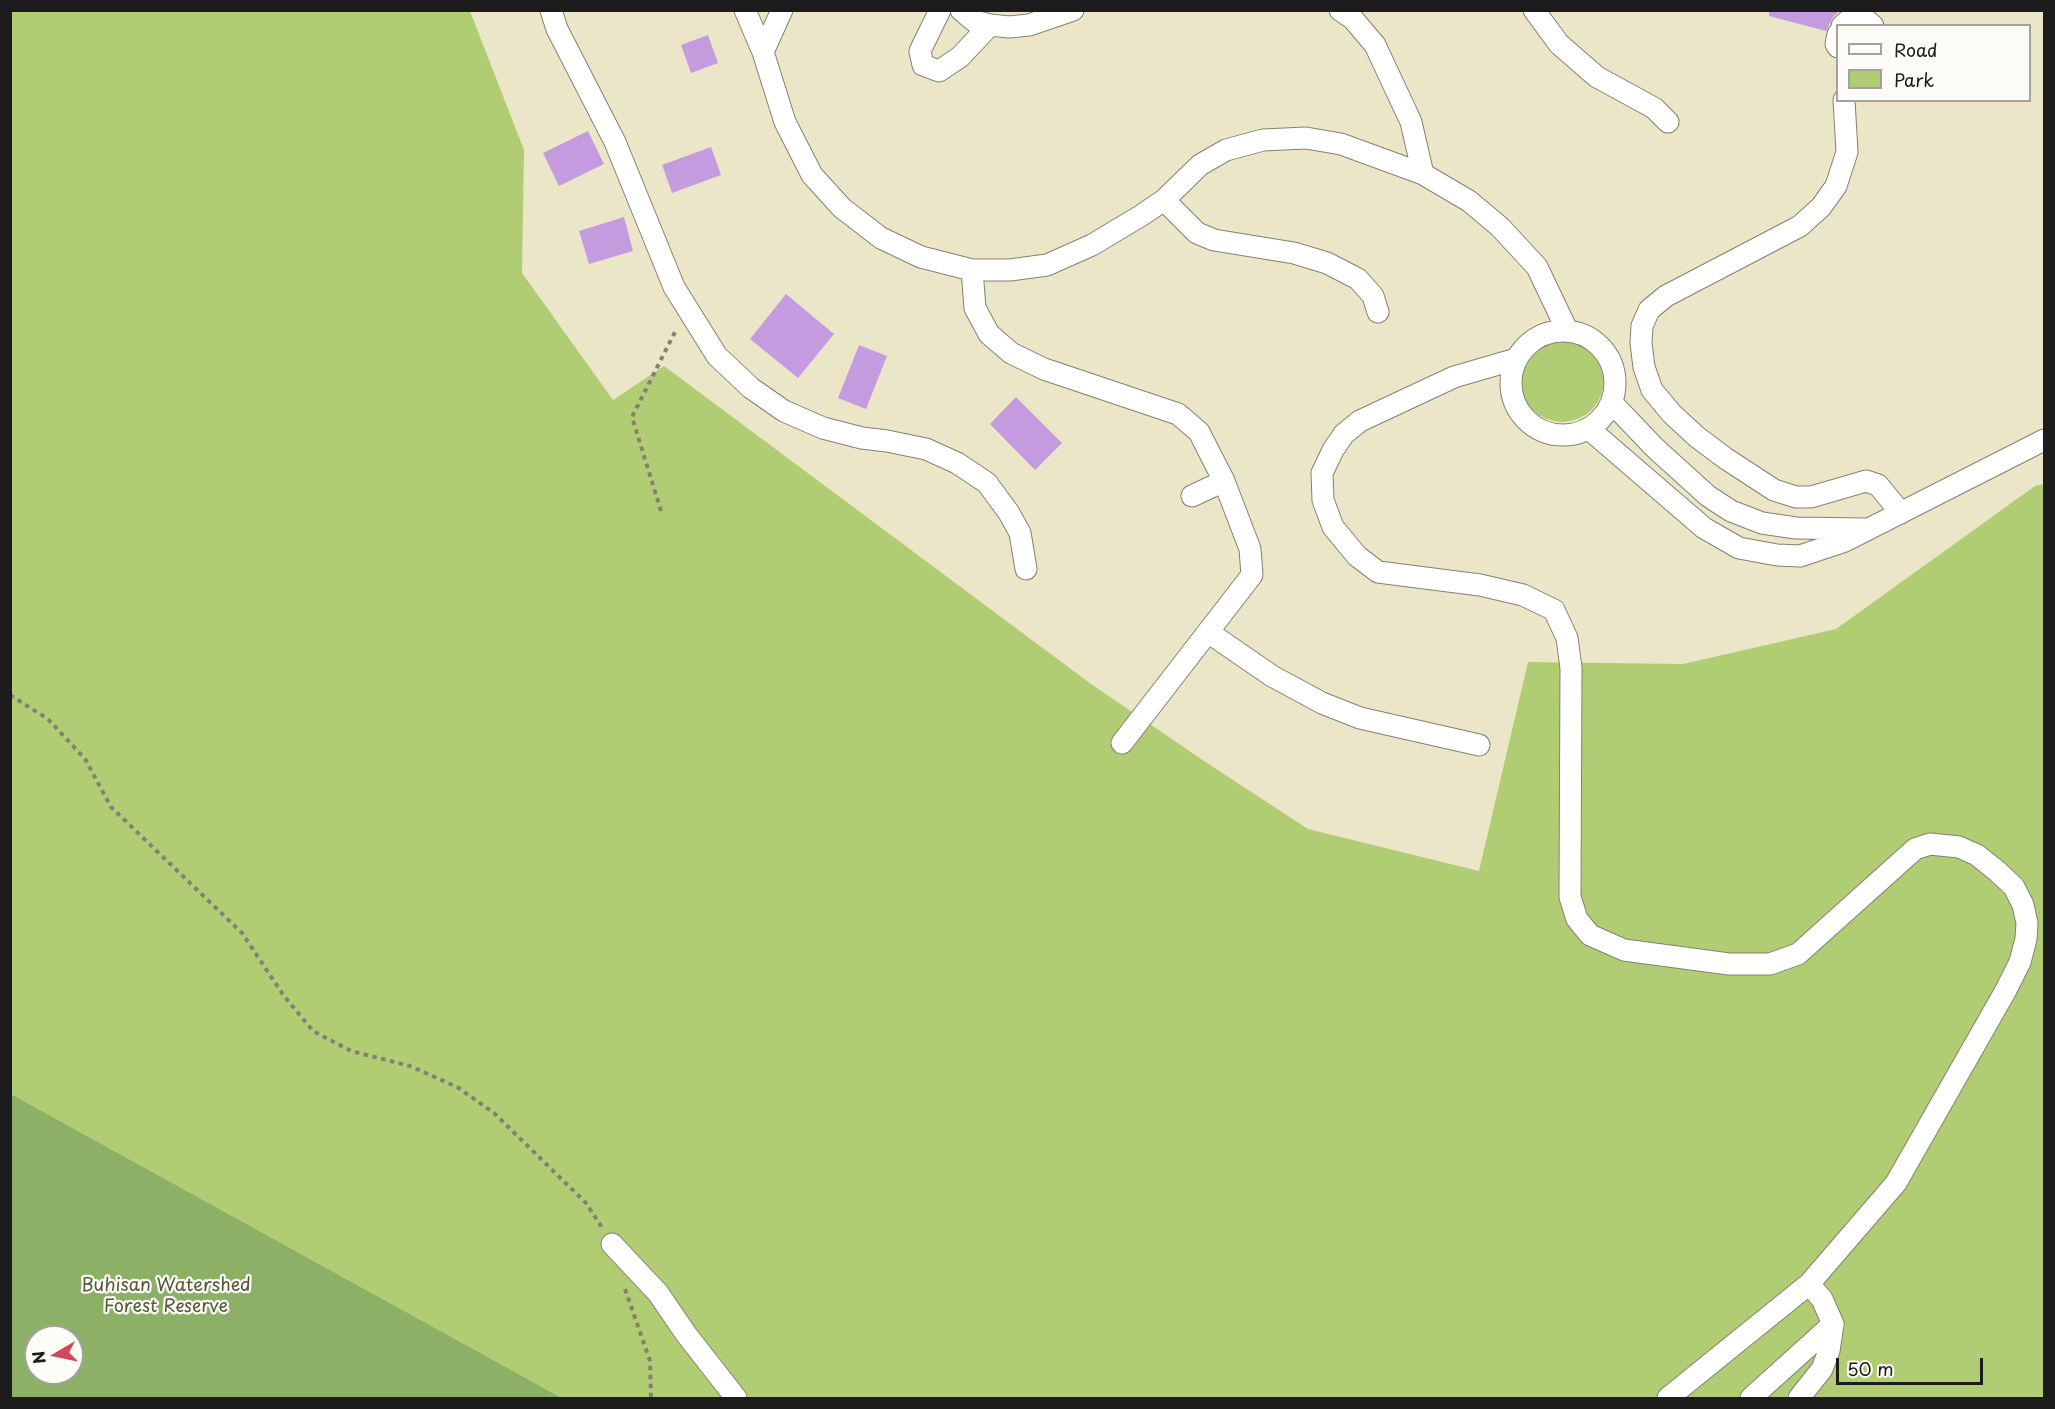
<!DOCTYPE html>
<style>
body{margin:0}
#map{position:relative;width:2055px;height:1409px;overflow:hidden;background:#ece6c9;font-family:"Playpen Sans",sans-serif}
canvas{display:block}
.frame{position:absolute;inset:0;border:12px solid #1c1c1c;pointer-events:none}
.legend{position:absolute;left:1836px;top:24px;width:195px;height:78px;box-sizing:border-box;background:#fdfcf7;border:2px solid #a3a29f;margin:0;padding:8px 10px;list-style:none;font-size:18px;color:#1c1c1c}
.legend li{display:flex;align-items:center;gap:12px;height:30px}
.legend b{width:30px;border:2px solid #a3a29f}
.north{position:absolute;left:24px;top:1325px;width:60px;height:60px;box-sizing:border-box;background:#fdfcf7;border:2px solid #a3a29f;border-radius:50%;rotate:261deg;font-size:16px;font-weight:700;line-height:24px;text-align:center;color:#1c1c1c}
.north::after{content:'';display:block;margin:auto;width:21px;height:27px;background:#d1495b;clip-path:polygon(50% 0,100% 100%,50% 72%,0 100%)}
.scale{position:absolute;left:1836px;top:1358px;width:147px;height:27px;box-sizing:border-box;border:3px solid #1c1c1c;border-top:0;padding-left:8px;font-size:18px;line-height:21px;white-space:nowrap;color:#1c1c1c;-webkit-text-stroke:4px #fdfcf7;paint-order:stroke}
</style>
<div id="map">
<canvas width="2055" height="1409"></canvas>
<div class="frame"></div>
<ul class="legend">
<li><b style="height:8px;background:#fff"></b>Road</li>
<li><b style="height:16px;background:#b1cd73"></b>Park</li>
</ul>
<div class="north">N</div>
<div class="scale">50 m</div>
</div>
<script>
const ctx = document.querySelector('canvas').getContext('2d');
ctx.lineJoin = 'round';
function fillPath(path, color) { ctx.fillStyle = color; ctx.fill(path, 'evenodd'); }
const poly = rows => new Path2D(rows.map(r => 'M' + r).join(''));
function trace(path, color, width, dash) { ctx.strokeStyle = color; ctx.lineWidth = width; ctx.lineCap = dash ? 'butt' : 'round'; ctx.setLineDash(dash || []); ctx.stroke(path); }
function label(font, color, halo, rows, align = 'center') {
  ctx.font = font + ' "Playpen Sans",sans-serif'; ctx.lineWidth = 4.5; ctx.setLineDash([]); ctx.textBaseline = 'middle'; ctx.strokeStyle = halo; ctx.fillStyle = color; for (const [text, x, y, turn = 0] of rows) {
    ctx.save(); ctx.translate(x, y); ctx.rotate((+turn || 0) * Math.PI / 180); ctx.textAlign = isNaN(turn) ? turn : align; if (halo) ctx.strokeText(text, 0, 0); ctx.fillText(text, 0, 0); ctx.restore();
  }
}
fillPath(poly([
 [11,11,470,11,524,150,522,273,613,400,664,366,1091,684,1210,765,1308,829,1479,871,1528,662,1683,664,1836,629,2035,486,2044,484,2044,1398,562,1398,11,1094],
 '1520 380a42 42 0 1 1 84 0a42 42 0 1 1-84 0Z'
]), '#b1cd73');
fillPath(poly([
 [10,1094,11,1094,562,1398,11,1398],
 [36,1337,72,1337,72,1373,36,1373]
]), '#8cb065');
fillPath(poly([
 [1769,10,1840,10,1833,17,1826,31,1769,16],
 [708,35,718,63,691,73,681,45],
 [588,131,604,164,559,186,543,153],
 [711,147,721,175,672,193,662,165],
 [624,217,633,251,589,264,579,231],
 [786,294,834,334,798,378,750,339],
 [859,345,887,356,866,409,838,398],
 [1016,397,1062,443,1035,470,990,424]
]), '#c59bdf');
const minor = poly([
 [551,10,557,29,615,142,674,287,717,356,751,388,784,411,823,428,862,438,887,441,926,449,957,463,987,483,1009,513,1020,533,1026,569],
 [745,10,763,52,785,122,812,175,842,208,881,238,921,257,972,270,1010,270,1047,265,1092,245,1142,215,1164,200,1200,165,1226,150,1263,140,1306,138,1341,144,1423,174,1469,201,1500,227,1537,267,1567,330],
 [940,10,920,51,923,65,939,71,960,57,990,25],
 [961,10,974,21,990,25,1009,27,1029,25,1073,10],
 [1340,10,1353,19,1375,45,1411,122,1423,174],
 [1534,10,1559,44,1597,77,1654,108,1668,122],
 [1842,26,1850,19,1865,19,1873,26],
 [1838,34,1836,44,1838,47],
 [763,52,782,10],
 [1844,100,1847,152,1836,186,1821,207,1800,226,1666,296,1649,310,1642,326,1641,343,1644,367,1652,390,1672,414,1697,437,1725,458,1774,490,1796,497,1811,497,1866,481,1878,485,1901,513],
 [1164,200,1197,233,1214,240,1294,253,1327,263,1358,279,1373,296,1378,312],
 [972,270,975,308,989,334,1011,353,1044,369,1178,414,1199,432,1224,481,1192,496],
 '1511 383a52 52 0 1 1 104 0a52 52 0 1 1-104 0Z',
 [1516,359,1454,377,1360,421,1344,434,1333,450,1322,473,1323,500,1333,527,1357,556,1378,572,1480,585,1523,595,1554,610,1567,638,1571,668,1570,897,1577,919,1590,935,1624,950,1729,964,1770,964,1798,954,1915,849,1930,844,1959,847,1977,855,1997,871,2014,887,2023,905,2027,923,2026,939,2020,962,2006,990,1896,1183,1809,1284,1668,1398],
 [1613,404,1655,448,1708,496,1731,511,1762,523,1796,528,1864,529],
 [1589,429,1704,528,1739,548,1777,555,1800,556,1845,541,2044,440],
 [1208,632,1272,676,1322,703,1360,718,1479,745],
 [1122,743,1252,575,1250,549,1224,481],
 [612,1244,658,1293,686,1334,736,1398],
 [1751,1398,1833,1324,1822,1299,1809,1284],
 [1799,1398,1822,1369,1829,1351,1833,1324]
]);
trace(minor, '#848172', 23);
trace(poly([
 [661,511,632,417,677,328],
 [10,695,48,719,85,759,111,807,242,933,284,996,313,1031,351,1051,410,1066,457,1087,494,1113,586,1203,603,1229],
 [625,1289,650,1361,651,1398]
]), '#848172', 4, [4.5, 4.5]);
trace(minor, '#fff', 21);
label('18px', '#505a3a', '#fdfcf7', [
 ["Buhisan Watershed",166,1286],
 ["Forest Reserve",166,1307]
]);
</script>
